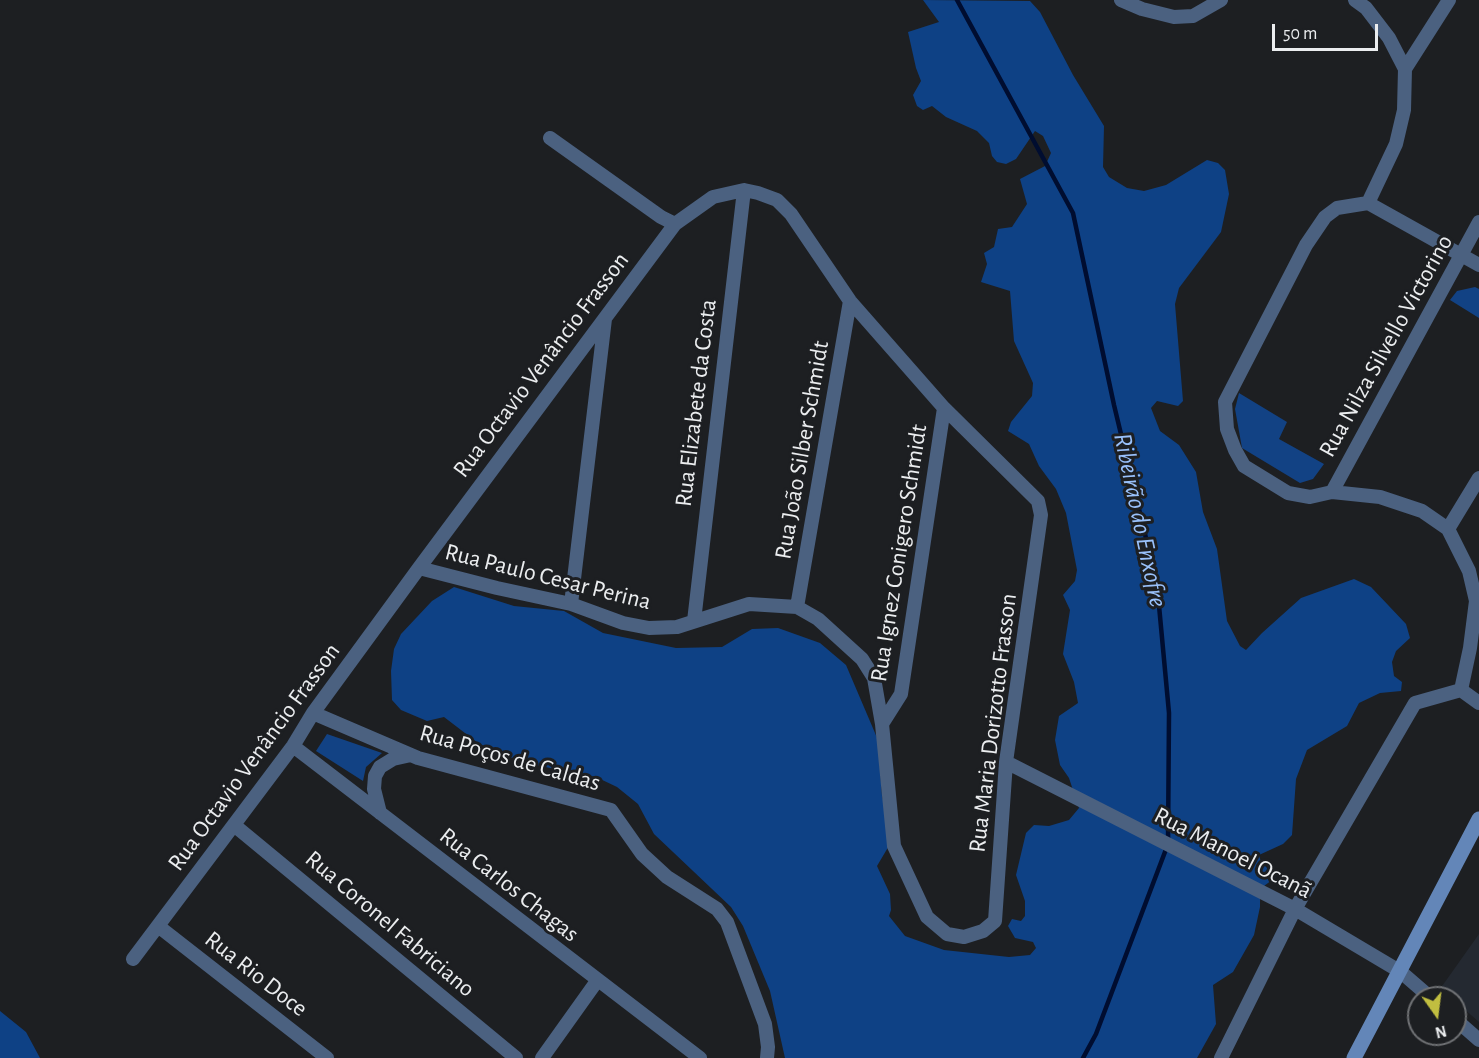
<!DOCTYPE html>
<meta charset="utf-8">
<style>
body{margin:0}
#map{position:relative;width:1479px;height:1058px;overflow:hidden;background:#1d1f22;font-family:"Alegreya Sans",sans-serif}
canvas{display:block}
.north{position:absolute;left:1407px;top:986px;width:60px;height:60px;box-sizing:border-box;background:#1d1f22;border:2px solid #6f7174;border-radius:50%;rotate:166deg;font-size:16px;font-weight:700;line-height:24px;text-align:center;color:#ebedef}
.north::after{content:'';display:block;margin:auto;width:21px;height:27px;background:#c1be40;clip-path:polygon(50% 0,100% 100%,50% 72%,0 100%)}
.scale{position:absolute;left:1272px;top:24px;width:106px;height:27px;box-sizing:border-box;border:3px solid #ebedef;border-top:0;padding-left:8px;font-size:18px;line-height:21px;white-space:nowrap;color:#ebedef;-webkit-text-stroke:4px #1d1f22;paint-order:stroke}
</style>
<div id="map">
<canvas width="1479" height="1058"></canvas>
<div class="north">N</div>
<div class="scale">50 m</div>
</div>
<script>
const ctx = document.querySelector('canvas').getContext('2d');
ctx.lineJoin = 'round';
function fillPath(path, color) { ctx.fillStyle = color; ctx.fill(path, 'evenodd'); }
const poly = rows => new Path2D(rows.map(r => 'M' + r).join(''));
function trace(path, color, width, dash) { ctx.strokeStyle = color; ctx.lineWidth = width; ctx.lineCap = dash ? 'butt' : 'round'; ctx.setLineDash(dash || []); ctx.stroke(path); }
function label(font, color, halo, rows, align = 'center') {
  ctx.font = font + ' "Alegreya Sans",sans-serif'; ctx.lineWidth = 6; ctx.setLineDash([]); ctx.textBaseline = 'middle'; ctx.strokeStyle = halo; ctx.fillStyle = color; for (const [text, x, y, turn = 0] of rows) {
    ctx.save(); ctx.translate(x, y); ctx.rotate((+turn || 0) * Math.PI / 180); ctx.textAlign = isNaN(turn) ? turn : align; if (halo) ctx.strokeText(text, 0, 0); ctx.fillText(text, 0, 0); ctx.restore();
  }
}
fillPath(poly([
 [1479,934,1479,1022,1455,1001,1455,998,1451,998,1440,989]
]), '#242931');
fillPath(poly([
 [1475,287,1479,289,1479,318,1450,300,1457,291],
 [1239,393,1287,422,1279,439,1324,464,1313,479,1300,483,1242,448,1235,409],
 [327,734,382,753,366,767,363,781,316,751]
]), '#124284');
fillPath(poly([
 [923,0,1030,1,1040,12,1073,75,1104,126,1103,167,1109,177,1127,188,1144,191,1166,185,1207,160,1218,163,1225,170,1229,194,1221,232,1179,288,1175,304,1183,401,1178,406,1157,401,1151,408,1160,431,1179,445,1196,472,1203,512,1217,549,1227,621,1240,646,1246,650,1262,633,1301,598,1354,579,1371,587,1406,624,1410,638,1396,651,1392,662,1394,676,1402,682,1401,691,1380,693,1359,703,1347,726,1307,750,1296,779,1292,835,1283,844,1259,855,1261,862,1276,877,1260,889,1260,907,1254,935,1233,972,1213,985,1216,1024,1197,1058,785,1058,770,991,743,926,731,907,654,834,638,804,617,787,596,777,535,765,500,754,478,743,444,717,427,721,401,710,392,700,391,671,394,649,401,634,432,601,454,587,514,606,564,611,603,633,676,648,722,647,752,629,778,628,820,643,846,665,878,740,882,796,893,839,877,866,890,894,891,910,889,916,905,936,944,950,1009,957,1030,955,1036,948,1033,942,1015,938,1008,926,1012,919,1021,921,1025,916,1025,901,1016,875,1026,833,1034,825,1049,826,1069,820,1079,808,1069,778,1060,765,1055,740,1059,716,1078,703,1074,682,1063,654,1070,610,1063,595,1075,581,1077,570,1066,513,1056,489,1039,466,1029,444,1008,431,1011,422,1032,396,1033,383,1014,341,1010,291,981,282,987,264,984,253,994,247,998,229,1012,227,1027,204,1020,179,1045,166,1051,153,1043,136,1035,131,1016,159,1006,164,997,162,992,156,989,143,977,131,946,117,932,106,923,110,917,106,913,95,921,81,916,68,908,32,939,22],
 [0,1011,26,1032,40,1058,0,1058]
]), '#0e4185');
trace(poly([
 [957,0,1073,213,1114,405,1157,584,1169,713,1168,844,1096,1034,1083,1058]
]), '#000d30', 4.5);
trace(poly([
 [1121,0,1142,9,1174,17,1193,16,1221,0],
 [1355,0,1366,8,1389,38,1405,69,1404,110,1396,144,1368,203],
 [1405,69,1449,0],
 [550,138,661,217,675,224],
 [1368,203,1337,208,1325,217,1306,245,1225,402,1227,429,1235,450,1244,466,1288,493,1310,497,1332,492,1380,497,1422,511,1448,529,1469,571,1476,601,1470,648,1461,690],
 [1368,203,1479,265],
 [1332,492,1479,222],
 [1448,529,1479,478],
 [571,604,605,319],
 [797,607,850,301],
 [694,621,744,190],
 [1461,690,1479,703],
 [313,713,418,758,611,810,642,854,667,877,717,909,727,922,765,1024,768,1047,767,1058],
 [882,724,901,694,944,408],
 [293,746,700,1058],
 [1006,762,1295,909,1401,972,1431,998],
 [380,813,374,789,375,776,380,767,393,759,411,755],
 [234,825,516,1058],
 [158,926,327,1058],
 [133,959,293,746,313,713,419,568,675,224,713,197,744,190,758,193,777,200,791,214,850,301,944,408,1038,501,1041,515,1006,762,995,921,983,931,964,937,947,934,927,917,894,846,882,724,874,678,862,659,818,619,797,607,749,604,677,627,649,628,623,623,571,604,497,588,419,568],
 [1455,1019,1479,1040],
 [542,1058,597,981],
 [1221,1058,1295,909,1415,703,1461,690]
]), '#4b6180', 14);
trace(poly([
 [1354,1058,1479,819]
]), '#6386b8', 15);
label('24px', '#ebedef', '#1d1f22', [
 ["Rua Nilza Silvello Victorino",1386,346,-61],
 ["Rua Octavio Venâncio Frasson",541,365,-53],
 ["Rua Elizabete da Costa",696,403,-83],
 ["Rua João Silber Schmidt",802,450,-80],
 ["Rua Ignez Conigero Schmidt",899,553,-81],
 ["Rua Paulo Cesar Perina",548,577,14],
 ["Rua Maria Dorizotto Frasson",993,723,-83],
 ["Rua Octavio Venâncio Frasson",254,757,-54],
 ["Rua Poços de Caldas",510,758,16],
 ["Rua Manoel Ocanã",1233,853,27],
 ["Rua Carlos Chagas",509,885,38],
 ["Rua Coronel Fabriciano",390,924,40],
 ["Rua Rio Doce",256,974,38]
]);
label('italic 26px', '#99c1fb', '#1d1f22', [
 ["Ribeirão do Enxofre",1140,520,78]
]);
</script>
